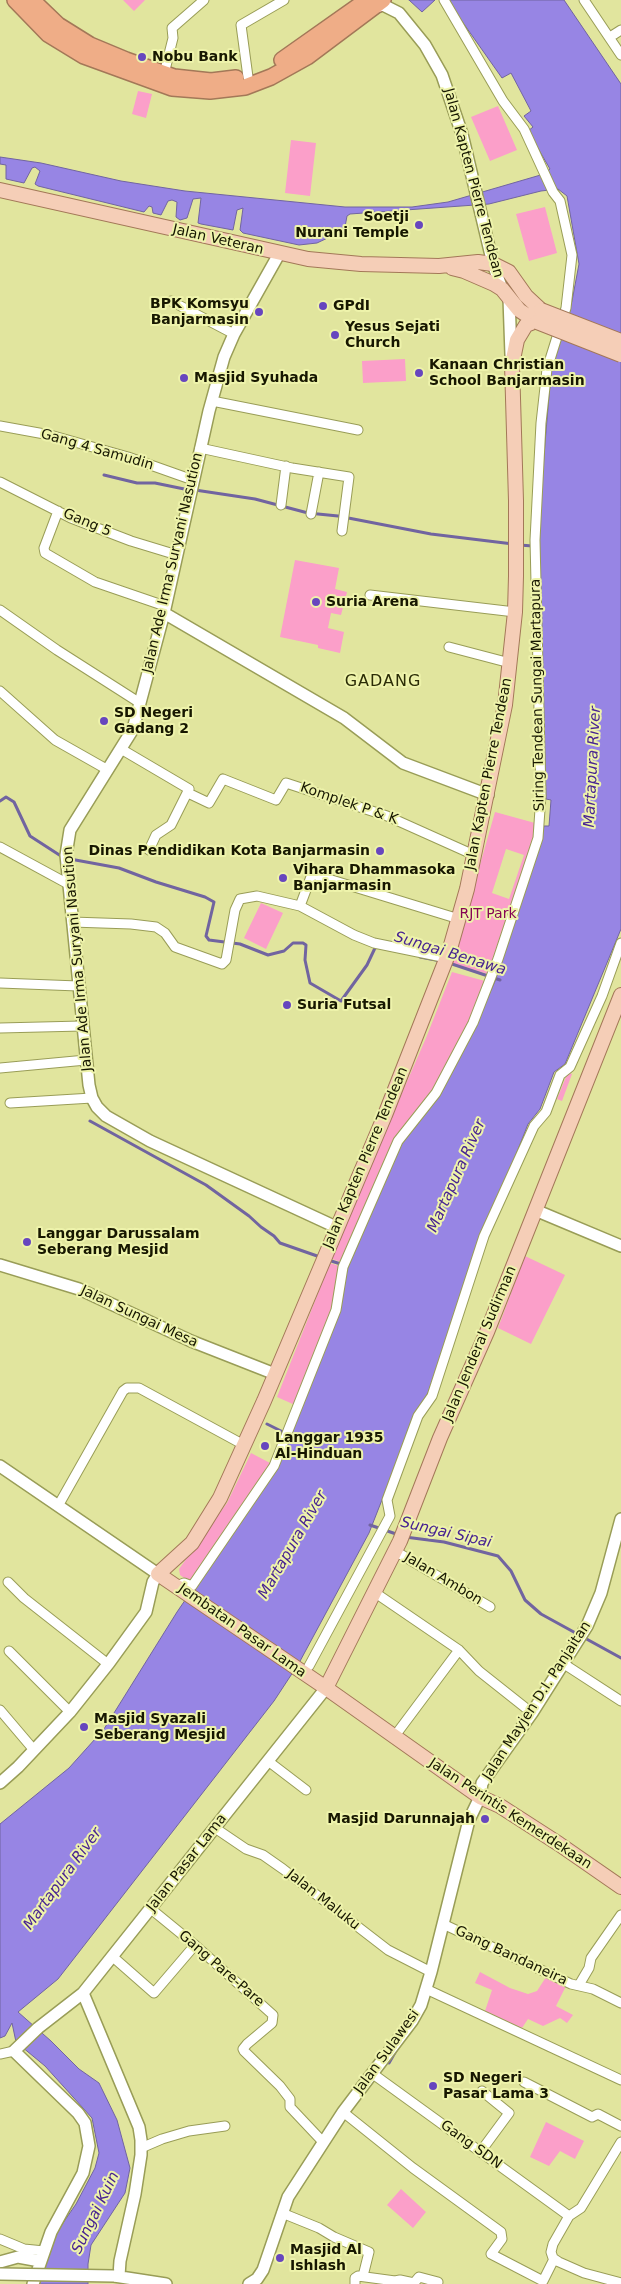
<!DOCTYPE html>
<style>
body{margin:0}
canvas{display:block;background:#e1e59e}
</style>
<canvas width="621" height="2284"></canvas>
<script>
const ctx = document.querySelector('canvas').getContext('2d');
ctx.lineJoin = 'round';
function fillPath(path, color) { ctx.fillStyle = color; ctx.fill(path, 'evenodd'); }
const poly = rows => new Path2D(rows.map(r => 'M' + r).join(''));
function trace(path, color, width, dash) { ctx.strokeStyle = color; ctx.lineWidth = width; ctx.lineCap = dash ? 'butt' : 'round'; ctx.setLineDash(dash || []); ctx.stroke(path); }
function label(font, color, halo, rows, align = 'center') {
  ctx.font = font + ' "DejaVu Sans",sans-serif'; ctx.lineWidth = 4; ctx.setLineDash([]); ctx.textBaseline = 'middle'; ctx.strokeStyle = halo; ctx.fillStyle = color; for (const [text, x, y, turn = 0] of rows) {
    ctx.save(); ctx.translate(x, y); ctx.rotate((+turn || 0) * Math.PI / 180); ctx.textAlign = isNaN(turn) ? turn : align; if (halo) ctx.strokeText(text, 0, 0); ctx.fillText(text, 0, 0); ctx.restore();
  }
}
fillPath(poly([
 [123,0,145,0,134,11],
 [138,91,152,94,146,118,132,114],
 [498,106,517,150,490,161,471,117],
 [291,140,316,143,310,196,285,193],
 [545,207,557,253,529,261,516,214],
 [405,359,406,381,363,383,362,361],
 [295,560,339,568,335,589,347,592,341,615,331,613,328,628,344,632,340,653,318,648,318,645,280,637],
 [495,812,535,823,535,837,488,974,452,963],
 [506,849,524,855,509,899,492,893],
 [261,903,283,913,266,949,244,938],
 [452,972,485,981,473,1013,432,1092,394,1141,343,1263,330,1258,426,1038],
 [568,1072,572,1074,562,1101,557,1099],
 [525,1256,565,1275,531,1344,498,1328],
 [330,1263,339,1266,333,1311,295,1405,277,1397],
 [251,1453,272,1464,191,1583,180,1575,179,1569,227,1503],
 [480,1972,510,1988,528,1994,537,1991,546,1977,566,1986,556,2006,573,2015,567,2023,560,2018,543,2026,528,2019,522,2028,500,2019,485,2011,492,1990,475,1983],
 [546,2122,584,2141,575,2159,560,2151,549,2166,530,2157],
 [401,2189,426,2212,413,2228,387,2205]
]), '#fb9fc9');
const water = poly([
 [409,0,435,0,422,12,409,0],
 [447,0,564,0,621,84,621,929,565,1064,554,1072,540,1109,528,1124,473,1264,428,1393,416,1413,369,1533,299,1663,274,1701,58,1979,18,2012,51,2041,79,2069,99,2083,117,2120,130,2168,125,2193,91,2245,88,2264,88,2284,39,2284,52,2239,76,2204,95,2168,99,2153,92,2118,45,2066,16,2042,12,2023,5,2036,0,2038,0,1824,69,1768,104,1729,177,1612,276,1467,344,1286,348,1266,385,1178,403,1141,440,1095,476,1024,496,979,495,975,541,840,544,826,549,826,551,800,546,799,538,527,551,372,572,301,579,264,567,196,558,189,541,191,489,204,350,214,347,216,345,227,336,234,317,243,299,245,243,233,240,230,243,208,237,210,233,230,201,224,198,223,201,198,193,199,187,218,180,220,176,217,177,202,172,200,168,201,161,215,153,213,152,207,149,206,144,212,38,186,35,184,40,171,35,167,32,168,24,183,6,179,6,165,0,164,0,157,41,163,121,181,185,191,345,207,412,207,448,202,544,174,550,169,528,131,533,127,524,116,531,111,511,73,502,78,447,0]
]);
fillPath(water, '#9785e4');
trace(water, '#7164a0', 1);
trace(poly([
 [104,475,137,483,155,483,189,490],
 [195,490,255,499,308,513,338,516,431,534,513,544],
 [519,545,533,546],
 [0,801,6,797,14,802,30,836,64,858],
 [70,859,119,868,156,882,205,897,214,902,206,936,209,940,240,944,268,955,284,951,293,943,303,943,306,945,305,960,310,983,341,1001,367,965,375,948,378,947],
 [420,957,441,961],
 [449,963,500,980],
 [90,1121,206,1185,249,1216,261,1227,274,1236,280,1243,320,1257],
 [328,1260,344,1265],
 [267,1424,285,1433],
 [370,1525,399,1535],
 [405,1537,444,1542,498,1556,511,1571,525,1600,541,1614,621,1658],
 [389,2063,397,2049]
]), '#7164a0', 3);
const street = poly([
 [584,0,621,55],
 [610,37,621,30],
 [164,74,173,38,172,28,204,0],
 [248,77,241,25,284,0],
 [171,301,234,334],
 [212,401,358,430],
 [0,426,50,435,128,457,193,480],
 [200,448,292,468,349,477,342,531],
 [0,482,71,518,131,541,177,555],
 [281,505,286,466],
 [58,511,44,548,45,553,95,582,165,606],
 [311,514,319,472],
 [370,595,515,612],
 [0,610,57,650,140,703],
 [449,647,510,663],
 [0,691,55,740,108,770],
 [121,749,189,789,171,825,156,835,149,850],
 [188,793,209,803,223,779,276,800,286,783,387,816,474,855],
 [0,847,70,885],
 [300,906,312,874,459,919],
 [72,922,131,924,156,927,165,933,175,947,222,964,226,960,235,910,240,899,257,896,300,906,354,935,374,943,447,958],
 [0,983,78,986],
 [0,1028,82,1026],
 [0,1068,86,1060],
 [10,1103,92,1098],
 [58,1506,123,1391,127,1388,139,1388,244,1445],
 [395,1551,490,1607],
 [8,1582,24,1598,108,1664],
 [177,1586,184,1583,192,1586,274,1466,336,1310,343,1267,398,1141,436,1093,473,1023,498,959,538,838,541,795,535,540,541,423,547,369,566,308,572,255,560,201,553,192,524,129,503,101,444,0],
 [374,1592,459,1650,479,1671,532,1713],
 [9,1651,70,1712],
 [564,1664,621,1701],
 [309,1666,390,1516,387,1500,418,1416,432,1396,484,1236,534,1126,546,1112,560,1075,570,1067,602,996,621,943],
 [0,1710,34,1750],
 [394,1737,459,1650],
 [268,1761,306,1790],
 [215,1828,246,1849,263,1855,283,1869,388,1950,431,1972],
 [151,1909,195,1945,273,2015,272,2023,247,2044,243,2049,244,2051,280,2086,290,2099,290,2107,323,2142],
 [443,1924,571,1984,593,1989,621,2003],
 [113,1957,154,1993,195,1945],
 [579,1985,589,1968,591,1958,621,1915],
 [426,1989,621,2080],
 [0,2054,14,2051],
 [373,2074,569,2216],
 [524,2082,592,2117,598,2114,621,2126],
 [343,2112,413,2168,501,2232,502,2239,491,2254,543,2281,554,2259],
 [621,2142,581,2208,569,2216,553,2244,551,2252,553,2258,559,2262,584,2273,621,2283],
 [141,2148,162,2139,189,2131,225,2126],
 [481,2151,509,2113,482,2091],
 [282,2213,319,2228,334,2237,369,2252,363,2276],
 [0,2239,24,2249,44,2251],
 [355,2284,355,2278,358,2276,395,2281,400,2280,414,2283,419,2277,438,2282]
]);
const secondary = poly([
 [376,7,383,5,399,13,425,45,442,75,462,134,493,264,502,289],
 [279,254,234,334,224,357,209,411,164,613,133,729,70,830,66,855,89,1085,92,1098,97,1107,106,1116,150,1141,336,1227],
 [509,298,511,355],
 [164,613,344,718,403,763,488,795],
 [535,1210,621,1246],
 [0,1265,79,1289,191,1341,275,1374],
 [0,1466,158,1574,153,1582,146,1612,109,1663,70,1712,18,1767,0,1783],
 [83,1993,139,2127,141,2140,141,2155,135,2194,120,2261,119,2276],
 [0,2262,18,2257,40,2261],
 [114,2276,166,2284],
 [33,2284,51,2232,83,2173,89,2146,85,2123,78,2113,14,2051,38,2028,83,1993,326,1688],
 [249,2284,257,2279,263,2270,288,2197,343,2112,412,2021,421,2005,431,1972,469,1820,480,1797,482,1783,532,1713,587,1626,601,1593,621,1519]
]);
const primary = poly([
 [0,190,308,259,361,264,439,266,478,262,493,264,509,272,526,296,541,310],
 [452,268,464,271,494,284,502,289,519,310,537,322],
 [536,321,526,325,517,340,512,364,516,501,516,576,515,612,505,705,467,889,449,952,385,1115,264,1401,220,1498,192,1543,158,1574,326,1688,480,1797,500,1806,559,1844,621,1887],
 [326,1688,400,1541,440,1438,487,1332,621,995]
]);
const highway = poly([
 [15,0,48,34,84,56,172,88,210,91,245,87,271,77,307,57,383,0],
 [32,0,58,25,90,45,126,60,174,77,211,81,236,78],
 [282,60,367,0]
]);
trace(street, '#999d57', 11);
trace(secondary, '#999d57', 14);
trace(primary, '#a37858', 16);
trace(highway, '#a37858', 18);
trace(street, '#fff', 9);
trace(secondary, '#fff', 11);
trace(primary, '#f5ceb7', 14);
trace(highway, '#efad87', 15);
const secondaryBridge = poly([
 [0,2274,114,2276]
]);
const primaryBridge = poly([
 [541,310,621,341],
 [537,322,621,355]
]);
trace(secondaryBridge, '#999d57', 14, []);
trace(primaryBridge, '#a37858', 16, []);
trace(secondaryBridge, '#fff', 11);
trace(primaryBridge, '#f5ceb7', 14);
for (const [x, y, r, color] of [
 [142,57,5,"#6746be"],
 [419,225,5,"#6746be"],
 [323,306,5,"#6746be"],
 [259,312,5,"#6746be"],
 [335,335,5,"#6746be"],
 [419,373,5,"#6746be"],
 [184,378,5,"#6746be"],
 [316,602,5,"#6746be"],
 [104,721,5,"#6746be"],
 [380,851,5,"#6746be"],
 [283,878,5,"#6746be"],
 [287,1005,5,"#6746be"],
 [27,1242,5,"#6746be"],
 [265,1446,5,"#6746be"],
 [84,1727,5,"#6746be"],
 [485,1819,5,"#6746be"],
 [433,2086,5,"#6746be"],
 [280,2258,5,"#6746be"]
]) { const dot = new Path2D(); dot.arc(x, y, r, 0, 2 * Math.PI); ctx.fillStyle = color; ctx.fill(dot); trace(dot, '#eef3ab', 2); }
label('bold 14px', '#171700', '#eef3ab', [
 ["Nobu Bank",152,57],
 ["Soetji",409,217,"right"],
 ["Nurani Temple",409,233,"right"],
 ["BPK Komsyu",249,304,"right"],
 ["Banjarmasin",249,320,"right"],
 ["GPdI",333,306],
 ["Yesus Sejati",345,327],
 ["Church",345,343],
 ["Kanaan Christian",429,365],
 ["School Banjarmasin",429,381],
 ["Masjid Syuhada",194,378],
 ["Suria Arena",326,602],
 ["SD Negeri",114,713],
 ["Gadang 2",114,729],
 ["Dinas Pendidikan Kota Banjarmasin",370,851,"right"],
 ["Vihara Dhammasoka",293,870],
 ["Banjarmasin",293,886],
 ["Suria Futsal",297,1005],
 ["Langgar Darussalam",37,1234],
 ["Seberang Mesjid",37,1250],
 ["Langgar 1935",275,1438],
 ["Al-Hinduan",275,1454],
 ["Masjid Syazali",94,1719],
 ["Seberang Mesjid",94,1735],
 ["Masjid Darunnajah",475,1819,"right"],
 ["SD Negeri",443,2078],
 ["Pasar Lama 3",443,2094],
 ["Masjid Al",290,2250],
 ["Ishlash",290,2266]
], 'left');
label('14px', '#171700', '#eef3ab', [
 ["Jalan Kapten Pierre Tendean",473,183,75],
 ["Jalan Veteran",218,240,13],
 ["Gang 4 Samudin",97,450,16],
 ["Gang 5",87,523,23],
 ["Jalan Ade Irma Suryani Nasution",173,563,-77],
 ["Siring Tendean Sungai Martapura",538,695,-91],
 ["Jalan Kapten Pierre Tendean",489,774,-79],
 ["Komplek P & K",349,804,19],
 ["Jalan Ade Irma Suryani Nasution",78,959,-95],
 ["Jalan Kapten Pierre Tendean",366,1158,-67],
 ["Jalan Sungai Mesa",139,1317,25],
 ["Jalan Jenderal Sudirman",480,1344,-67],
 ["Jalan Ambon",443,1579,31],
 ["Jembatan Pasar Lama",242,1631,35],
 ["Jalan Mayjen D.I. Panjaitan",537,1701,-57],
 ["Jalan Perintis Kemerdekaan",510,1814,33],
 ["Jalan Pasar Lama",187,1863,-52],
 ["Jalan Maluku",323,1900,38],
 ["Gang Bandaneira",511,1956,25],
 ["Gang Pare-Pare",221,1969,41],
 ["Jalan Sulawesi",387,2052,-54],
 ["Gang SDN",471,2145,36]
]);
label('14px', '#860455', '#eef3ab', [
 ["RJT Park",488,914]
]);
label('italic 15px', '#472391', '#eef3ab', [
 ["Martapura River",593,767,-87],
 ["Sungai Benawa",450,954,17],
 ["Martapura River",457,1176,-66],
 ["Sungai Sipai",446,1533,13],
 ["Martapura River",293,1545,-60],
 ["Martapura River",63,1879,-54],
 ["Sungai Kuin",96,2213,-64]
]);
ctx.letterSpacing = '1px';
label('16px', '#2b2c06', '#eef3ab', [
 ["GADANG",383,682]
]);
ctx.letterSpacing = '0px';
</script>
